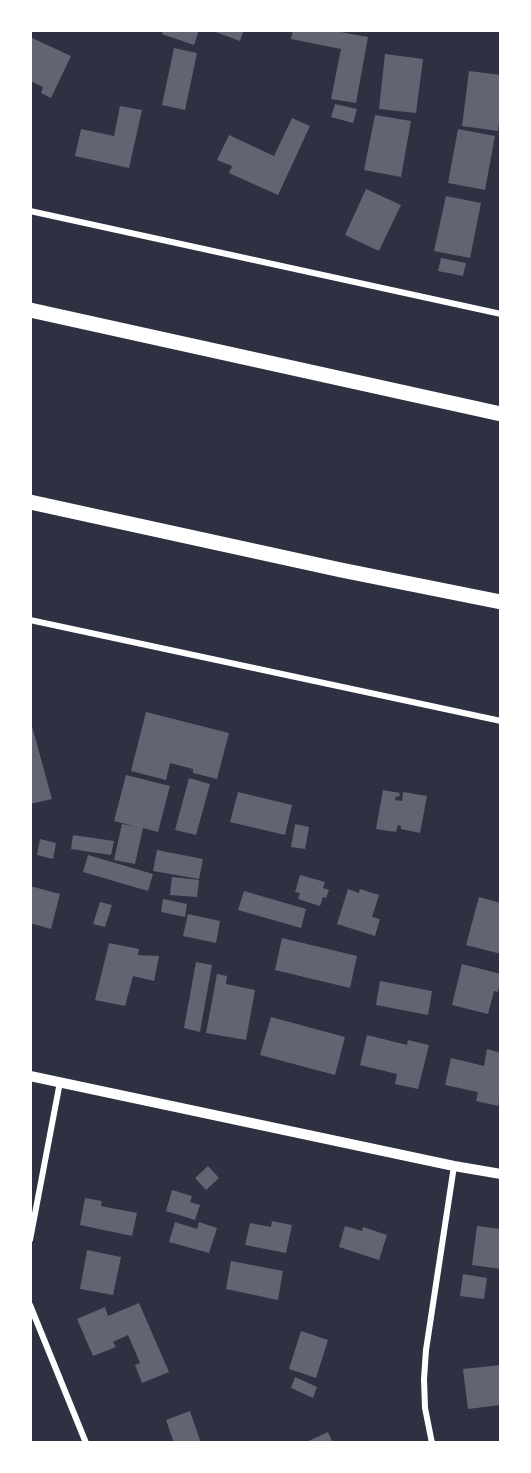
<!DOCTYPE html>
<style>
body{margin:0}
#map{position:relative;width:531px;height:1473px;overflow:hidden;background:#2d3142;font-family:"Source Serif 4",serif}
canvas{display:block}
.frame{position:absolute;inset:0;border:32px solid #fff;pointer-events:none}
</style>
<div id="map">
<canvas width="531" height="1473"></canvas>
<div class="frame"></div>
</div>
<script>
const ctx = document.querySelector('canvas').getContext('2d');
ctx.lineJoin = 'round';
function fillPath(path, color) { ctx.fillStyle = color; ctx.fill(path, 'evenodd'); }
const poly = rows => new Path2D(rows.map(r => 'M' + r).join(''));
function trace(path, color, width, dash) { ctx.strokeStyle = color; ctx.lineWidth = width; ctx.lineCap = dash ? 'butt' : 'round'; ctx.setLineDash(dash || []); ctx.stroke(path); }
fillPath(poly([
 [163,30,199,30,194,45,162,34],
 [210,30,244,30,240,41],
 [293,30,330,30,368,37,356,103,331,99,341,49,291,39],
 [30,37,71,56,51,98,41,93,43,87,30,81],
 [174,48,197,53,185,110,162,105],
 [385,54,423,59,416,113,379,109],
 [469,71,501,75,501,109,498,131,462,126],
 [335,104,357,109,353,123,331,117],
 [120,106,142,110,129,168,75,156,81,129,114,136],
 [375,115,411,121,401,177,364,170],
 [292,118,310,126,278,195,229,173,232,166,217,160,229,135,274,156],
 [458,129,495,136,485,190,448,183],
 [366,189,401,205,379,251,345,235],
 [446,196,481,203,470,258,434,251],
 [441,258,466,263,463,276,438,271],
 [146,712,229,733,217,779,193,773,193,769,170,763,166,780,131,771],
 [30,719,52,799,30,804],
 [126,775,170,786,158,832,143,828,135,864,114,860,122,824,137,827,114,821],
 [189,778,210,784,196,835,175,830],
 [383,790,400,793,399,797,396,796,395,800,402,801,403,792,427,796,420,833,401,829,401,826,398,825,396,832,376,829],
 [238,792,292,805,285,835,230,822],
 [295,824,309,827,305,849,291,847],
 [73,835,114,841,111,855,71,849],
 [40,839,56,843,53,859,37,855],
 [157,850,203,859,199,879,153,871],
 [88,855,153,874,148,891,83,872],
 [300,875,325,882,323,888,329,890,326,898,323,897,320,906,298,899,300,893,295,892],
 [172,877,199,880,197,897,170,895],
 [30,886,60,894,51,929,30,923],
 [348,889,359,893,360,889,379,895,372,917,380,919,375,936,337,924],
 [244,891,306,909,301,928,238,910],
 [479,897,501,903,501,954,466,945],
 [163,899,187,904,185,917,161,912],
 [100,902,112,905,105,927,93,924],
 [188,914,220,921,216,943,183,936],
 [282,938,357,956,350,988,275,970],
 [109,943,139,949,138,955,159,956,154,981,133,976,125,1006,95,1000],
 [196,962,212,965,200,1032,184,1028],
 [462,964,501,974,498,992,494,991,488,1014,452,1005],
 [217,974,227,976,226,984,255,990,246,1040,206,1033],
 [380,981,432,991,428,1015,376,1005],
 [271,1017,345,1037,335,1075,260,1055],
 [367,1035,407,1045,408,1040,429,1045,418,1089,395,1084,397,1074,360,1065],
 [487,1049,501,1053,501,1092,498,1106,476,1101,478,1092,445,1085,451,1058,484,1066],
 [208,1166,219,1178,206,1190,195,1178],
 [172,1190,192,1196,190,1202,200,1205,195,1220,166,1211],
 [85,1198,102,1201,101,1206,137,1213,132,1236,80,1225],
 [272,1221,292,1225,286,1253,245,1245,250,1223,271,1227],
 [175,1222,197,1229,199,1222,217,1228,209,1253,169,1242],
 [345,1226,362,1231,363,1227,387,1235,379,1260,339,1247],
 [477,1226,501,1229,501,1269,472,1265],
 [87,1250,121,1257,113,1295,80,1289],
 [231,1261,283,1271,278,1300,226,1289],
 [463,1274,487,1278,484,1299,460,1296],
 [139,1303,169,1372,142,1383,135,1365,140,1363,128,1335,113,1342,116,1347,93,1356,77,1319,105,1307,108,1316],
 [301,1331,328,1340,316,1378,289,1369],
 [501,1365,501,1405,468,1409,463,1369],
 [295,1377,317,1387,313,1398,291,1388],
 [190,1411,201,1443,174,1443,166,1420],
 [328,1432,333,1443,304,1443]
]), '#626471');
trace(poly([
 [30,211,501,314],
 [30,620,501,721],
 [30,1240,60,1082],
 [30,1305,86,1443],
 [432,1443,425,1408,424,1379,426,1350,454,1166]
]), '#fff', 6);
trace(poly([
 [30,1076,454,1166,501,1174]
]), '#fff', 10);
trace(poly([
 [30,310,501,414],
 [30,502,341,570,501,602]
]), '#fff', 15);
</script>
